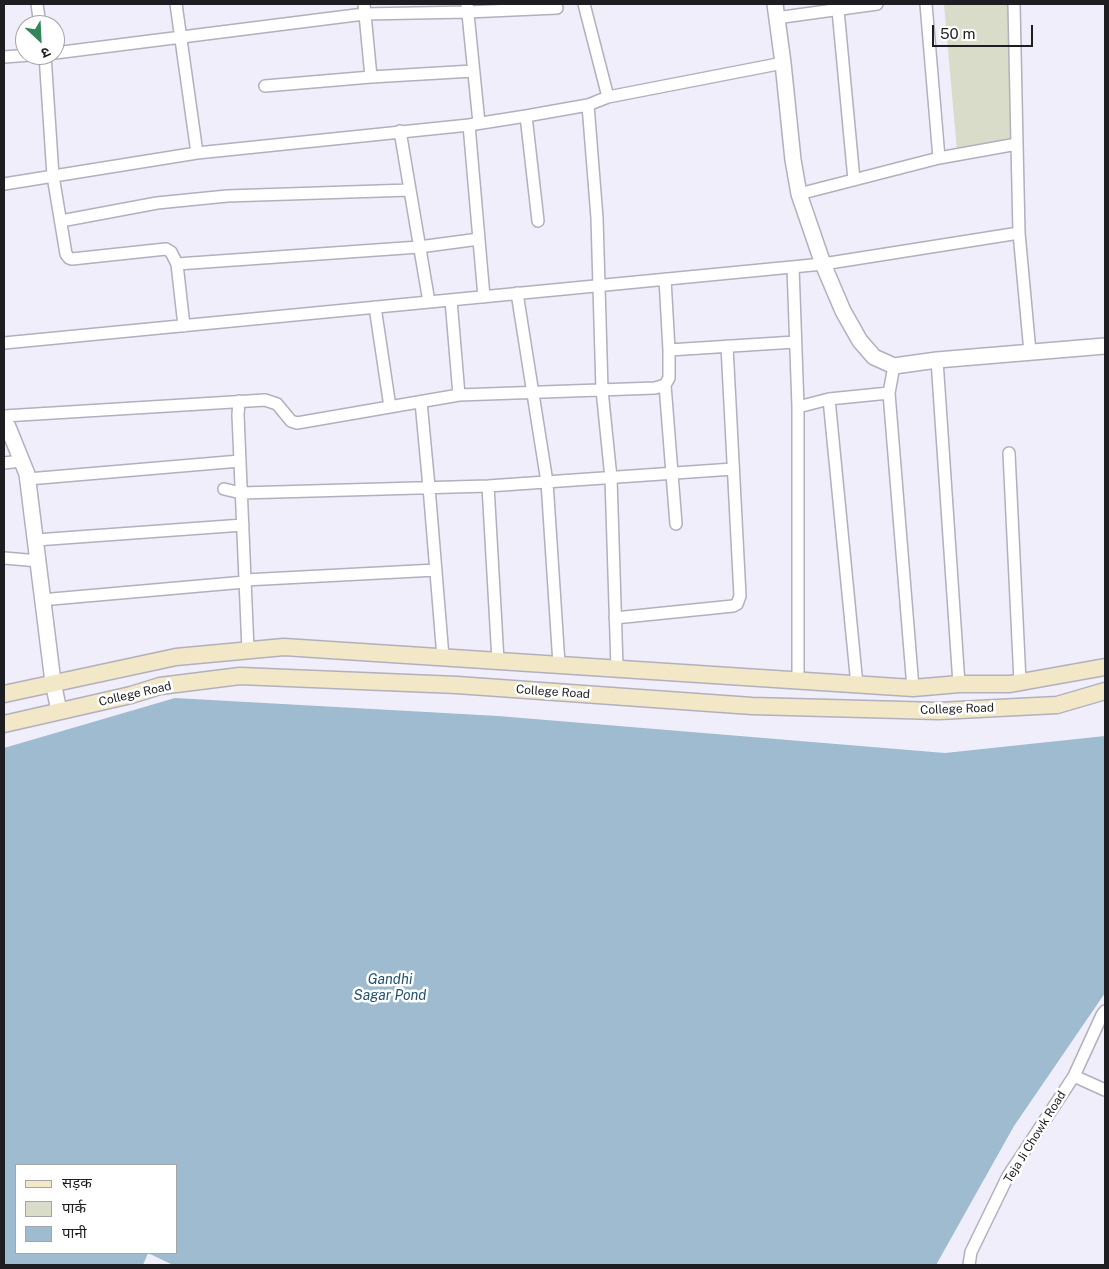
<!DOCTYPE html>
<meta charset="utf-8">
<style>
body{margin:0}
#map{position:relative;width:1109px;height:1269px;overflow:hidden;background:#efeefa;font-family:"Public Sans","Noto Sans Devanagari",sans-serif}
canvas{display:block}
.frame{position:absolute;inset:0;border:5px solid #1e1e22;pointer-events:none}
.legend{position:absolute;left:15px;top:1164px;width:162px;height:90px;box-sizing:border-box;background:#fff;border:1px solid #a5a5a7;margin:0;padding:6px 9px;list-style:none;font-size:15px;color:#1e1e22}
.legend li{display:flex;align-items:center;gap:10px;height:25px}
.legend b{width:25px;border:1px solid #a5a5a7}
.north{position:absolute;left:15px;top:15px;width:50px;height:50px;box-sizing:border-box;background:#fff;border:1px solid #a5a5a7;border-radius:50%;rotate:155deg;font-size:14px;font-weight:700;line-height:20px;text-align:center;color:#1e1e22}
.north::after{content:'';display:block;margin:auto;width:18px;height:22px;background:#318659;clip-path:polygon(50% 0,100% 100%,50% 72%,0 100%)}
.scale{position:absolute;left:932px;top:25px;width:101px;height:22px;box-sizing:border-box;border:2px solid #1e1e22;border-top:0;padding-left:6px;font-size:15px;line-height:18px;white-space:nowrap;color:#1e1e22;-webkit-text-stroke:4px #fff;paint-order:stroke}
</style>
<div id="map">
<canvas width="1109" height="1269"></canvas>
<div class="frame"></div>
<ul class="legend">
<li><b style="height:6px;background:#f2e8c7"></b>सड़क</li>
<li><b style="height:14px;background:#d8dcc9"></b>पार्क</li>
<li><b style="height:14px;background:#9ebbcf"></b>पानी</li>
</ul>
<div class="north">उ</div>
<div class="scale">50 m</div>
</div>
<script>
const ctx = document.querySelector('canvas').getContext('2d');
ctx.lineJoin = 'round';
function fillPath(path, color) { ctx.fillStyle = color; ctx.fill(path, 'evenodd'); }
const poly = rows => new Path2D(rows.map(r => 'M' + r).join(''));
function trace(path, color, width, dash) { ctx.strokeStyle = color; ctx.lineWidth = width; ctx.lineCap = dash ? 'butt' : 'round'; ctx.setLineDash(dash || []); ctx.stroke(path); }
function label(font, color, halo, rows, align = 'center') {
  ctx.font = font + ' "Public Sans",sans-serif'; ctx.lineWidth = 5; ctx.setLineDash([]); ctx.textBaseline = 'middle'; ctx.strokeStyle = halo; ctx.fillStyle = color; for (const [text, x, y, turn = 0] of rows) {
    ctx.save(); ctx.translate(x, y); ctx.rotate((+turn || 0) * Math.PI / 180); ctx.textAlign = isNaN(turn) ? turn : align; if (halo) ctx.strokeText(text, 0, 0); ctx.fillText(text, 0, 0); ctx.restore();
  }
}
fillPath(poly([
 [944,4,1010,4,1017,137,957,151]
]), '#d8dcc9');
fillPath(poly([
 [175,698,498,716,945,753,1105,736,1105,993,1014,1126,936,1265,173,1265,148,1253,143,1265,4,1265,4,748],
 [16,1165,176,1165,176,1253,16,1253]
]), '#9ebbcf');
const minor = poly([
 [37,4,40,25],
 [176,4,197,153],
 [364,4,371,77,473,71],
 [467,4,479,123],
 [584,4,608,97],
 [926,4,939,158],
 [838,10,854,180],
 [776,18,877,4],
 [55,53,364,14,468,12,557,8],
 [45,55,53,176,66,254,69,258,72,259,166,249,171,252,177,264,184,326],
 [4,57,31,55],
 [265,86,371,77],
 [588,105,597,218,602,390,611,478,617,668],
 [526,116,538,221],
 [469,125,484,297],
 [400,131,429,302],
 [1017,144,1019,233,1030,352],
 [4,184,197,153,469,125,526,116,588,105,608,97,783,63],
 [799,194,939,158,1017,144,1014,4],
 [61,221,157,203,227,196,410,190],
 [177,264,419,247,479,239],
 [793,267,798,407],
 [665,279,669,350,795,342],
 [517,293,547,482,559,664],
 [451,300,459,395],
 [375,307,390,407],
 [4,343,823,264,1019,233],
 [937,360,959,684],
 [894,366,889,393,913,688],
 [665,385,676,524],
 [829,399,857,685],
 [239,401,238,415,248,650],
 [421,402,429,487,443,657],
 [4,416,265,400,277,404,291,421,297,423,459,395,655,388,665,385,669,378,669,350],
 [1009,453,1020,682],
 [4,463,21,461],
 [28,479,240,461],
 [488,486,498,661],
 [224,489,241,493,488,486,733,469],
 [36,540,243,525],
 [4,558,39,561],
 [52,599,245,582,245,580,436,570],
 [615,618,733,606,737,604,740,596,727,346],
 [798,682,798,407,829,399,889,393],
 [1074,1076,1105,1090],
 [969,1265,971,1252,1008,1176,1074,1076,1102,1015,1105,1011]
]);
const tertiary = poly([
 [775,4,783,63,793,160,799,194,823,264,843,311,860,341,874,357,894,366,937,360,1105,346],
 [4,422,8,427,27,474,53,682,59,711]
]);
const secondary = poly([
 [4,694,176,657,284,647,913,688,959,684,1010,684,1105,667],
 [4,724,131,695,160,686,240,676,457,685,752,706,939,711,1057,705,1105,691]
]);
trace(minor, '#b1b0bc', 14);
trace(tertiary, '#b1b0bc', 18);
trace(secondary, '#b1b0bc', 19);
trace(minor, '#fff', 11);
trace(tertiary, '#fff', 15);
trace(secondary, '#f2e8c7', 16);
label('12px', '#1e1e22', '#fff', [
 ["College Road",553,692,4],
 ["College Road",135,694,-13],
 ["College Road",957,709,-2],
 ["Teja Ji Chowk Road",1035,1137,-58]
]);
label('italic 14px', '#215370', '#fff', [
 ["Gandhi",390,980],
 ["Sagar Pond",390,996]
]);
</script>
